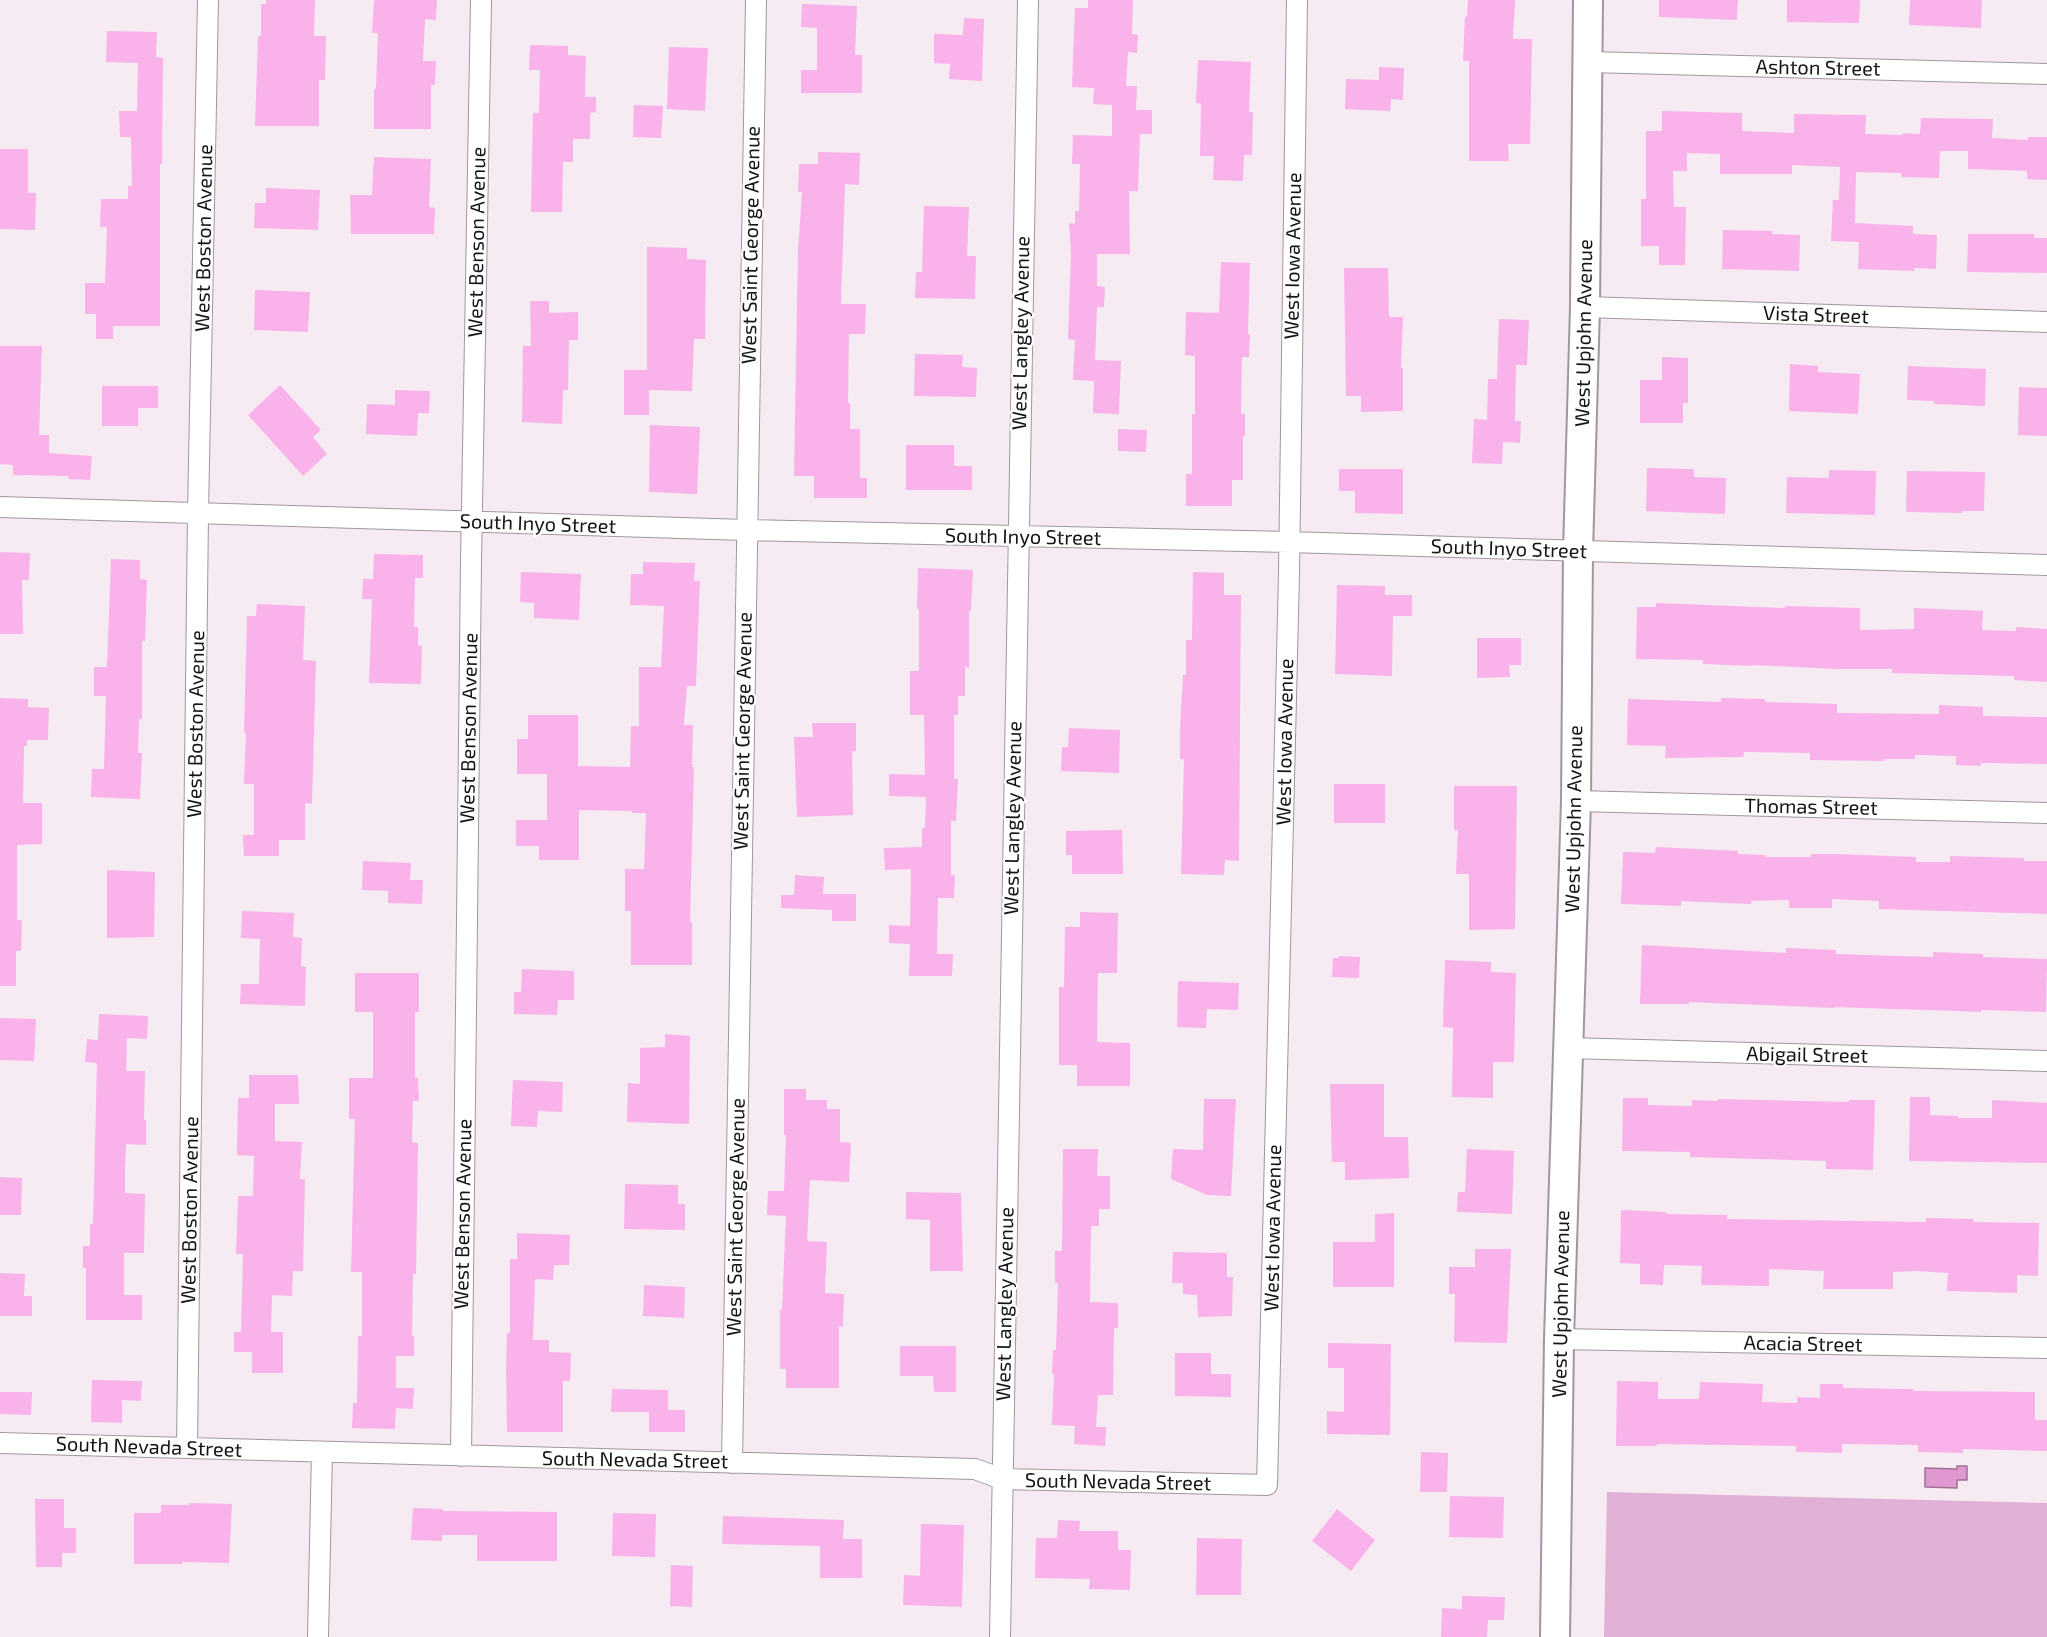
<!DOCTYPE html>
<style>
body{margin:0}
canvas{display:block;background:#f6ebf3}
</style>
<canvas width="2047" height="1637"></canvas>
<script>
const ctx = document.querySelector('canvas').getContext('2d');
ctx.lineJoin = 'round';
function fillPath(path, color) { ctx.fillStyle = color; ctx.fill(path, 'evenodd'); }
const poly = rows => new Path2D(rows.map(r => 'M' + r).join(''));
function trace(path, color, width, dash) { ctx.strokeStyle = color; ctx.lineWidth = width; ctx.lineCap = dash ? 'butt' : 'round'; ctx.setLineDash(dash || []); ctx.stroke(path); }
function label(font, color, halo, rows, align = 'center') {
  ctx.font = font + ' "Exo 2",sans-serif'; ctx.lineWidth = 4.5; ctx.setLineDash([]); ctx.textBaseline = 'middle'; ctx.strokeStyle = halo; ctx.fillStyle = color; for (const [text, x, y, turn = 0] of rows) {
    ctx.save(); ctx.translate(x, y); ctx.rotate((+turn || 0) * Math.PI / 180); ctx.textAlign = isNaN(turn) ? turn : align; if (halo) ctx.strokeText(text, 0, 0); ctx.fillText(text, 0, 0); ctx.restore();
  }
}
fillPath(poly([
 [1607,1492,2047,1503,2047,1637,1604,1637]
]), '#e0b0d5');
const water = poly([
 [1957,1466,1967,1466,1967,1480,1957,1480,1957,1488,1925,1487,1925,1468,1957,1469,1957,1466]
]);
fillPath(water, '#df99d0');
trace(water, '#a37198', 1.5);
fillPath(poly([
 [266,0,315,0,314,36,326,36,325,80,319,80,319,126,255,126,258,36,261,36,261,4,266,4],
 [374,0,437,0,436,20,425,19,423,61,436,61,435,85,431,85,431,129,374,129,374,89,376,89,378,33,372,33],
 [1088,0,1133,0,1132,34,1138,35,1137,53,1128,52,1126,86,1137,86,1136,110,1152,110,1152,134,1140,134,1138,191,1129,191,1130,254,1097,254,1097,286,1105,287,1104,307,1097,307,1095,360,1121,361,1119,414,1093,413,1094,381,1073,380,1075,340,1068,339,1071,254,1069,223,1075,224,1075,211,1079,211,1080,164,1072,164,1073,135,1112,136,1112,105,1093,104,1094,88,1072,87,1075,8,1088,8],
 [1468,0,1515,0,1513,39,1532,39,1530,144,1508,144,1509,161,1469,161,1469,61,1463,61,1465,17,1467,17],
 [1659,0,1738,0,1737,20,1659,17],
 [1787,0,1860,0,1859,23,1787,22],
 [1910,0,1982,0,1981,28,1909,25],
 [802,4,857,6,855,55,862,55,862,93,801,93,801,70,817,70,817,28,801,27],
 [964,18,984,19,982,81,949,79,950,64,934,63,934,34,963,35],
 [107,31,157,32,156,57,163,58,162,164,160,164,160,326,113,326,113,339,96,339,96,314,85,314,85,283,105,283,107,227,100,227,101,199,128,199,128,186,132,186,131,137,120,137,119,111,137,111,138,63,106,62],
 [530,45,568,46,568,55,586,56,585,97,596,97,596,112,590,113,590,139,573,139,573,162,563,162,562,212,531,212,533,113,539,113,540,70,529,70],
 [669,47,708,48,705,111,667,109],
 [1198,60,1251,62,1249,112,1253,112,1252,155,1244,155,1243,181,1213,180,1214,156,1200,156,1201,103,1196,103],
 [1379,67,1404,68,1403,100,1391,99,1390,111,1345,109,1346,79,1379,80],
 [634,105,663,106,661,138,633,137],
 [1662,111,1742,113,1742,131,1794,133,1794,114,1866,115,1865,134,1903,135,1903,133,1920,134,1921,118,1993,119,1992,138,2028,140,2028,137,2047,137,2047,180,2027,179,2027,171,1968,169,1968,151,1940,151,1939,178,1901,177,1901,173,1856,172,1855,223,1913,226,1913,234,1937,235,1936,269,1914,268,1914,271,1858,269,1859,242,1831,241,1833,200,1839,200,1840,167,1792,165,1792,174,1720,174,1720,154,1687,153,1687,171,1673,171,1674,207,1686,207,1685,265,1659,265,1659,246,1641,246,1641,199,1646,199,1646,131,1662,131],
 [0,149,28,149,28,193,36,193,35,230,0,229],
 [818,152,860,153,859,185,845,184,841,304,866,304,865,334,849,334,848,403,850,403,850,429,860,429,860,478,867,478,867,498,814,498,814,476,794,476,798,251,802,192,798,192,799,164,818,164],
 [374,157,431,159,429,207,435,208,434,234,351,234,350,195,372,195],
 [266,188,320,190,318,230,254,228,255,203,266,203],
 [924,206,969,207,967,256,976,256,975,299,915,298,916,272,922,272],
 [1723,230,1772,231,1772,234,1800,235,1799,271,1722,269],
 [1968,234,2034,234,2034,238,2047,238,2047,273,1967,272],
 [647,247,687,248,687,259,706,260,705,339,694,339,692,391,649,390,649,415,624,415,624,370,647,370],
 [1221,262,1250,263,1248,334,1250,334,1249,357,1242,357,1241,414,1245,414,1245,436,1243,436,1243,480,1232,480,1232,506,1186,506,1186,474,1192,474,1192,414,1195,414,1195,356,1185,355,1186,312,1219,313],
 [1344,268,1388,268,1389,317,1403,317,1401,368,1403,368,1403,411,1361,412,1361,396,1346,396],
 [255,290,310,292,308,332,254,330],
 [530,301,549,301,549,313,578,312,578,340,569,340,568,390,563,390,562,424,522,422,523,346,531,346],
 [1499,319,1529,320,1527,365,1516,365,1515,421,1521,421,1520,443,1503,442,1502,464,1472,463,1474,419,1487,420,1488,379,1497,379],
 [0,346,42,346,39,435,49,435,49,453,92,456,90,480,68,479,69,476,13,475,13,465,0,464],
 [915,354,963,355,962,367,977,368,976,397,914,396],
 [1662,357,1688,358,1688,403,1683,403,1683,423,1640,423,1640,380,1662,380],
 [1790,364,1818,366,1818,372,1860,374,1858,414,1789,411],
 [1908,366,1986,369,1985,406,1934,404,1934,401,1907,400],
 [280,385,321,430,313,437,327,454,303,476,248,415],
 [102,386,158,386,158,408,138,408,138,426,102,426],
 [2019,387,2047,388,2047,436,2018,435],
 [395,390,430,391,429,413,418,413,417,436,366,434,367,404,395,405],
 [650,425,700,427,697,494,649,492],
 [1118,429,1147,430,1146,452,1118,451],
 [906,445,954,445,954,466,972,466,972,490,906,490],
 [1647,468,1694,469,1694,477,1726,478,1725,514,1646,511],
 [1339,469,1403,469,1403,514,1355,513,1355,491,1339,491],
 [1829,470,1876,471,1875,515,1786,513,1787,477,1829,478],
 [1907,471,1985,472,1984,511,1962,511,1962,513,1906,512],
 [0,552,30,553,29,580,22,580,23,634,0,634],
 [374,554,423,555,423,578,415,578,414,627,418,627,418,645,422,646,421,684,369,683,372,599,362,599,363,579,373,579],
 [111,559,140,560,140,579,147,580,145,641,142,641,142,719,139,719,138,753,142,753,140,799,91,797,92,769,104,769,106,696,94,696,94,667,107,667],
 [643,562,695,563,694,581,700,581,696,686,687,686,684,725,693,725,692,767,694,767,690,922,692,922,692,965,631,965,631,911,625,911,625,869,644,869,646,813,632,813,632,811,579,810,579,860,539,860,539,846,516,846,516,820,547,820,547,774,517,774,517,739,528,739,528,715,578,715,578,766,630,767,631,726,639,726,639,667,661,667,664,606,630,605,631,574,643,574],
 [918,568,973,570,971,611,969,611,969,668,965,667,965,696,958,696,958,715,954,715,954,779,958,779,956,821,951,821,951,875,955,875,954,898,938,898,937,954,953,954,952,976,909,976,910,944,889,943,889,925,910,926,911,869,885,870,884,848,922,847,922,828,925,828,926,797,889,796,889,774,925,775,924,715,910,715,910,671,919,671,919,609,917,609],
 [521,572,581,574,579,620,534,618,534,603,520,602],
 [1193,572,1224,573,1224,595,1241,595,1239,861,1225,860,1224,875,1181,874,1184,759,1180,759,1180,728,1183,675,1186,675,1186,640,1192,640],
 [1337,585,1385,586,1385,595,1412,595,1412,616,1393,616,1392,676,1335,674],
 [1656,603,1785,608,1785,606,1860,608,1860,630,1914,629,1914,608,1983,611,1982,630,2016,631,2016,627,2047,629,2047,682,2014,680,2014,676,1892,673,1892,669,1837,669,1753,665,1753,666,1703,664,1703,660,1636,659,1637,607,1656,607],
 [257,604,305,606,303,660,316,661,312,804,305,803,305,840,279,840,279,856,244,856,243,835,254,835,254,784,244,784,246,733,244,733,247,616,256,616],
 [1477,638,1521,638,1521,665,1509,665,1510,677,1477,678],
 [0,698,28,699,28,707,49,708,48,740,27,740,27,746,24,746,23,803,42,803,42,844,17,845,17,920,22,920,21,951,16,951,16,986,0,986],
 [1721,698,1765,699,1765,702,1837,704,1837,713,1939,714,1939,705,1983,707,1983,716,2047,717,2047,764,1981,763,1981,766,1956,765,1956,756,1915,755,1915,759,1884,759,1884,761,1810,760,1810,753,1744,752,1743,757,1665,758,1666,746,1627,745,1628,699,1721,702],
 [812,723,856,723,856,751,852,751,853,815,797,817,794,737,813,737],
 [1069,728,1120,730,1119,773,1061,771,1062,747,1068,747],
 [1334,784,1385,784,1385,823,1334,823],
 [1454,786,1517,786,1515,929,1469,930,1469,874,1456,874,1458,830,1454,830],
 [1122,830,1123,874,1072,874,1072,855,1066,855,1066,831],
 [1656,847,1738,851,1738,854,1765,855,1765,857,1811,857,1811,854,1836,854,1916,857,1916,862,1950,862,1950,856,2024,858,2024,861,2047,861,2047,914,1879,909,1879,901,1832,899,1832,908,1789,908,1789,900,1751,901,1751,904,1681,901,1681,906,1621,904,1623,852,1655,853],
 [363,861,411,863,410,880,423,880,422,904,388,903,388,891,362,890],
 [107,870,155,872,154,937,107,938],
 [795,875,824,877,823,894,856,894,856,921,832,921,832,910,781,908,781,895,794,895],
 [242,911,294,913,293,937,302,938,301,966,306,967,305,1006,240,1004,241,984,259,984,260,939,241,938],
 [1080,912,1118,913,1117,973,1098,973,1097,1042,1130,1043,1130,1086,1077,1086,1077,1065,1059,1065,1059,987,1064,987,1065,927,1080,927],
 [1642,945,1786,953,1786,948,1836,950,1836,954,1933,957,1933,952,1983,954,1983,957,2047,959,2046,1012,1981,1010,1981,1012,1956,1011,1834,1007,1834,1008,1689,1002,1689,1004,1640,1004],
 [1339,956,1360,957,1359,978,1332,977,1333,958,1339,958],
 [1445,960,1491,962,1491,972,1516,973,1514,1062,1493,1062,1493,1098,1452,1097,1453,1028,1443,1027],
 [522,969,574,971,574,1000,558,1000,557,1015,514,1014,514,992,521,992],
 [355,973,419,973,419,1012,415,1012,415,1078,418,1078,419,1101,413,1101,412,1142,418,1143,416,1274,413,1274,412,1336,414,1336,414,1356,396,1356,396,1388,414,1388,413,1409,396,1408,395,1429,352,1428,353,1403,357,1403,358,1336,362,1336,362,1272,351,1272,355,1119,349,1119,349,1078,373,1078,373,1012,355,1012],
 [1178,981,1239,983,1238,1010,1207,1009,1206,1028,1177,1027],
 [99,1014,148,1016,147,1039,127,1038,126,1071,145,1071,144,1120,146,1120,146,1145,126,1144,125,1168,125,1193,145,1194,144,1253,124,1253,124,1295,142,1295,142,1320,86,1320,86,1268,83,1268,83,1246,90,1246,90,1224,93,1224,97,1063,85,1062,87,1039,98,1040],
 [0,1018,36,1019,34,1061,0,1060],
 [665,1034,690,1036,689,1124,627,1122,628,1083,640,1084,640,1048,665,1047],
 [249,1075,298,1075,299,1104,275,1104,275,1141,302,1142,300,1179,305,1179,303,1271,293,1271,292,1296,272,1295,271,1332,283,1332,283,1373,252,1373,252,1352,234,1352,234,1332,241,1332,243,1254,236,1254,238,1196,253,1196,254,1156,237,1155,238,1098,249,1098],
 [513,1080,563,1082,562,1112,538,1111,537,1127,511,1126],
 [1330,1084,1384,1084,1384,1137,1408,1137,1409,1178,1345,1180,1345,1162,1332,1162],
 [784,1089,806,1089,806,1100,827,1100,827,1109,840,1109,840,1142,851,1143,849,1182,810,1180,807,1241,827,1242,825,1293,844,1294,843,1327,839,1326,839,1388,786,1388,786,1369,780,1369,780,1310,782,1310,786,1216,767,1215,768,1191,784,1191,786,1135,784,1135],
 [1910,1097,1930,1097,1930,1115,1958,1116,1958,1118,1992,1118,1992,1100,2047,1103,2047,1163,1909,1161],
 [1623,1098,1648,1098,1648,1105,1692,1106,1692,1100,1718,1101,1718,1099,1849,1102,1849,1100,1875,1100,1873,1170,1826,1169,1826,1161,1690,1157,1690,1152,1622,1151],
 [1204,1099,1236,1099,1231,1196,1207,1195,1171,1179,1173,1149,1203,1150],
 [1063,1149,1098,1149,1097,1176,1110,1176,1110,1209,1099,1209,1099,1226,1091,1226,1090,1302,1118,1303,1118,1328,1114,1328,1113,1395,1098,1395,1096,1427,1106,1427,1105,1446,1074,1444,1075,1426,1052,1425,1054,1374,1052,1374,1053,1350,1056,1350,1058,1283,1055,1283,1055,1251,1062,1251],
 [1467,1149,1514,1151,1512,1214,1457,1212,1458,1192,1465,1192],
 [0,1177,22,1178,21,1215,0,1215],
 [625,1184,678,1185,678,1204,685,1204,685,1230,624,1229],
 [906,1192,961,1193,963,1271,930,1271,930,1220,906,1219],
 [1621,1210,1666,1212,1666,1214,1727,1215,1727,1219,1926,1222,1926,1218,1974,1219,1973,1222,2039,1223,2038,1276,2017,1275,2017,1293,1947,1291,1948,1273,1915,1271,1893,1272,1893,1289,1823,1289,1824,1271,1769,1269,1769,1286,1701,1285,1702,1266,1664,1265,1663,1285,1640,1284,1640,1264,1620,1263],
 [1394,1213,1394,1287,1333,1287,1333,1242,1375,1242,1375,1214],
 [517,1233,570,1235,569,1265,554,1265,553,1280,535,1279,533,1340,549,1340,549,1352,571,1353,570,1381,563,1381,563,1432,507,1432,506,1368,507,1333,510,1333,510,1259,517,1259],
 [1475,1249,1511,1249,1507,1343,1454,1342,1455,1294,1449,1294,1449,1267,1475,1267],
 [1173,1252,1227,1253,1227,1277,1233,1277,1232,1316,1198,1317,1197,1295,1183,1294,1183,1283,1172,1283],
 [0,1273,25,1274,24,1296,32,1296,32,1316,0,1316],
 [644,1285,685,1287,684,1318,643,1316],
 [1328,1343,1391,1344,1390,1435,1327,1434,1327,1411,1344,1412,1344,1368,1328,1368],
 [900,1346,956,1346,956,1392,934,1392,933,1376,900,1376],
 [1175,1353,1211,1353,1211,1374,1231,1374,1231,1397,1175,1396],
 [92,1380,142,1381,141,1401,122,1400,122,1423,91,1422],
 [1617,1381,1658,1382,1658,1399,1699,1399,1700,1382,1763,1384,1762,1402,1797,1403,1797,1397,1820,1398,1820,1384,1843,1384,1843,1388,1913,1389,1913,1391,2035,1392,2035,1420,2047,1420,2047,1451,1963,1449,1963,1453,1918,1452,1918,1445,1842,1444,1842,1453,1796,1452,1796,1446,1657,1444,1657,1446,1616,1446],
 [612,1389,668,1390,668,1410,685,1410,685,1432,649,1432,649,1412,611,1412],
 [0,1392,32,1392,31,1415,0,1414],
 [1421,1452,1448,1453,1447,1492,1420,1492],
 [1450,1496,1504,1497,1503,1538,1449,1537],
 [35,1499,64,1499,64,1528,76,1528,76,1553,62,1553,62,1567,36,1567],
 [189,1503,232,1504,229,1563,182,1562,182,1564,134,1564,134,1513,161,1513,161,1505,189,1505],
 [413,1508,443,1509,443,1511,557,1512,557,1561,477,1561,477,1535,442,1535,442,1541,411,1540],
 [1337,1509,1375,1540,1351,1571,1312,1541],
 [613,1513,656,1514,655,1557,612,1556],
 [723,1516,844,1520,843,1539,862,1539,862,1578,820,1578,820,1546,722,1544],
 [1058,1520,1080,1521,1079,1531,1118,1531,1118,1550,1131,1550,1130,1590,1089,1589,1090,1579,1035,1578,1036,1538,1057,1538],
 [921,1524,964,1525,962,1607,903,1605,904,1575,920,1576],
 [1197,1538,1242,1539,1241,1595,1196,1595],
 [671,1565,693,1566,692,1607,670,1606],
 [1462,1596,1505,1597,1504,1620,1488,1620,1487,1637,1441,1637,1442,1608,1462,1609]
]), '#f9b2ea');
const street = poly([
 [1589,62,2047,74],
 [1585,307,2047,322],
 [0,507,746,530,1289,542,2047,565],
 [1576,801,2047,813],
 [1568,1048,2047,1061],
 [1559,1339,2047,1348],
 [0,1443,975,1469,1002,1479,1267,1485,1289,573,1297,0],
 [187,1448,198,514,208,0],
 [461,1456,471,562,481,0],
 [732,1463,756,0],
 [318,1637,322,1452],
 [1000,1637,1028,0]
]);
const secondary = poly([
 [1555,1637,1559,1339,1576,801,1578,552,1585,307,1588,0]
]);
trace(street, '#a0979e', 22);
trace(secondary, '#a0979e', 32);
trace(street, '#fff', 20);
trace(secondary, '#fff', 28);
label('20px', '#161316', '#fff', [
 ["Ashton Street",1818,68,1],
 ["West Boston Avenue",204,238,-89],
 ["West Benson Avenue",477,242,-89],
 ["West Saint George Avenue",751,245,-89],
 ["West Iowa Avenue",1293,256,-89],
 ["Vista Street",1816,315,2],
 ["West Langley Avenue",1021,333,-89],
 ["West Upjohn Avenue",1584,333,-89],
 ["South Inyo Street",538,524,2],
 ["South Inyo Street",1023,537,1],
 ["South Inyo Street",1509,549,2],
 ["West Boston Avenue",196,724,-89],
 ["West Benson Avenue",469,728,-89],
 ["West Saint George Avenue",743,731,-89],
 ["West Iowa Avenue",1285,742,-89],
 ["Thomas Street",1811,807,1],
 ["West Langley Avenue",1013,818,-89],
 ["West Upjohn Avenue",1574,819,-89],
 ["Abigail Street",1807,1055,1],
 ["West Boston Avenue",190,1210,-89],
 ["West Benson Avenue",463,1214,-89],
 ["West Saint George Avenue",736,1217,-89],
 ["West Iowa Avenue",1273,1228,-89],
 ["West Langley Avenue",1005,1304,-89],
 ["West Upjohn Avenue",1561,1304,-89],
 ["Acacia Street",1803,1344,1],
 ["South Nevada Street",149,1447,2],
 ["South Nevada Street",635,1460,1],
 ["South Nevada Street",1118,1482,1]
]);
</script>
